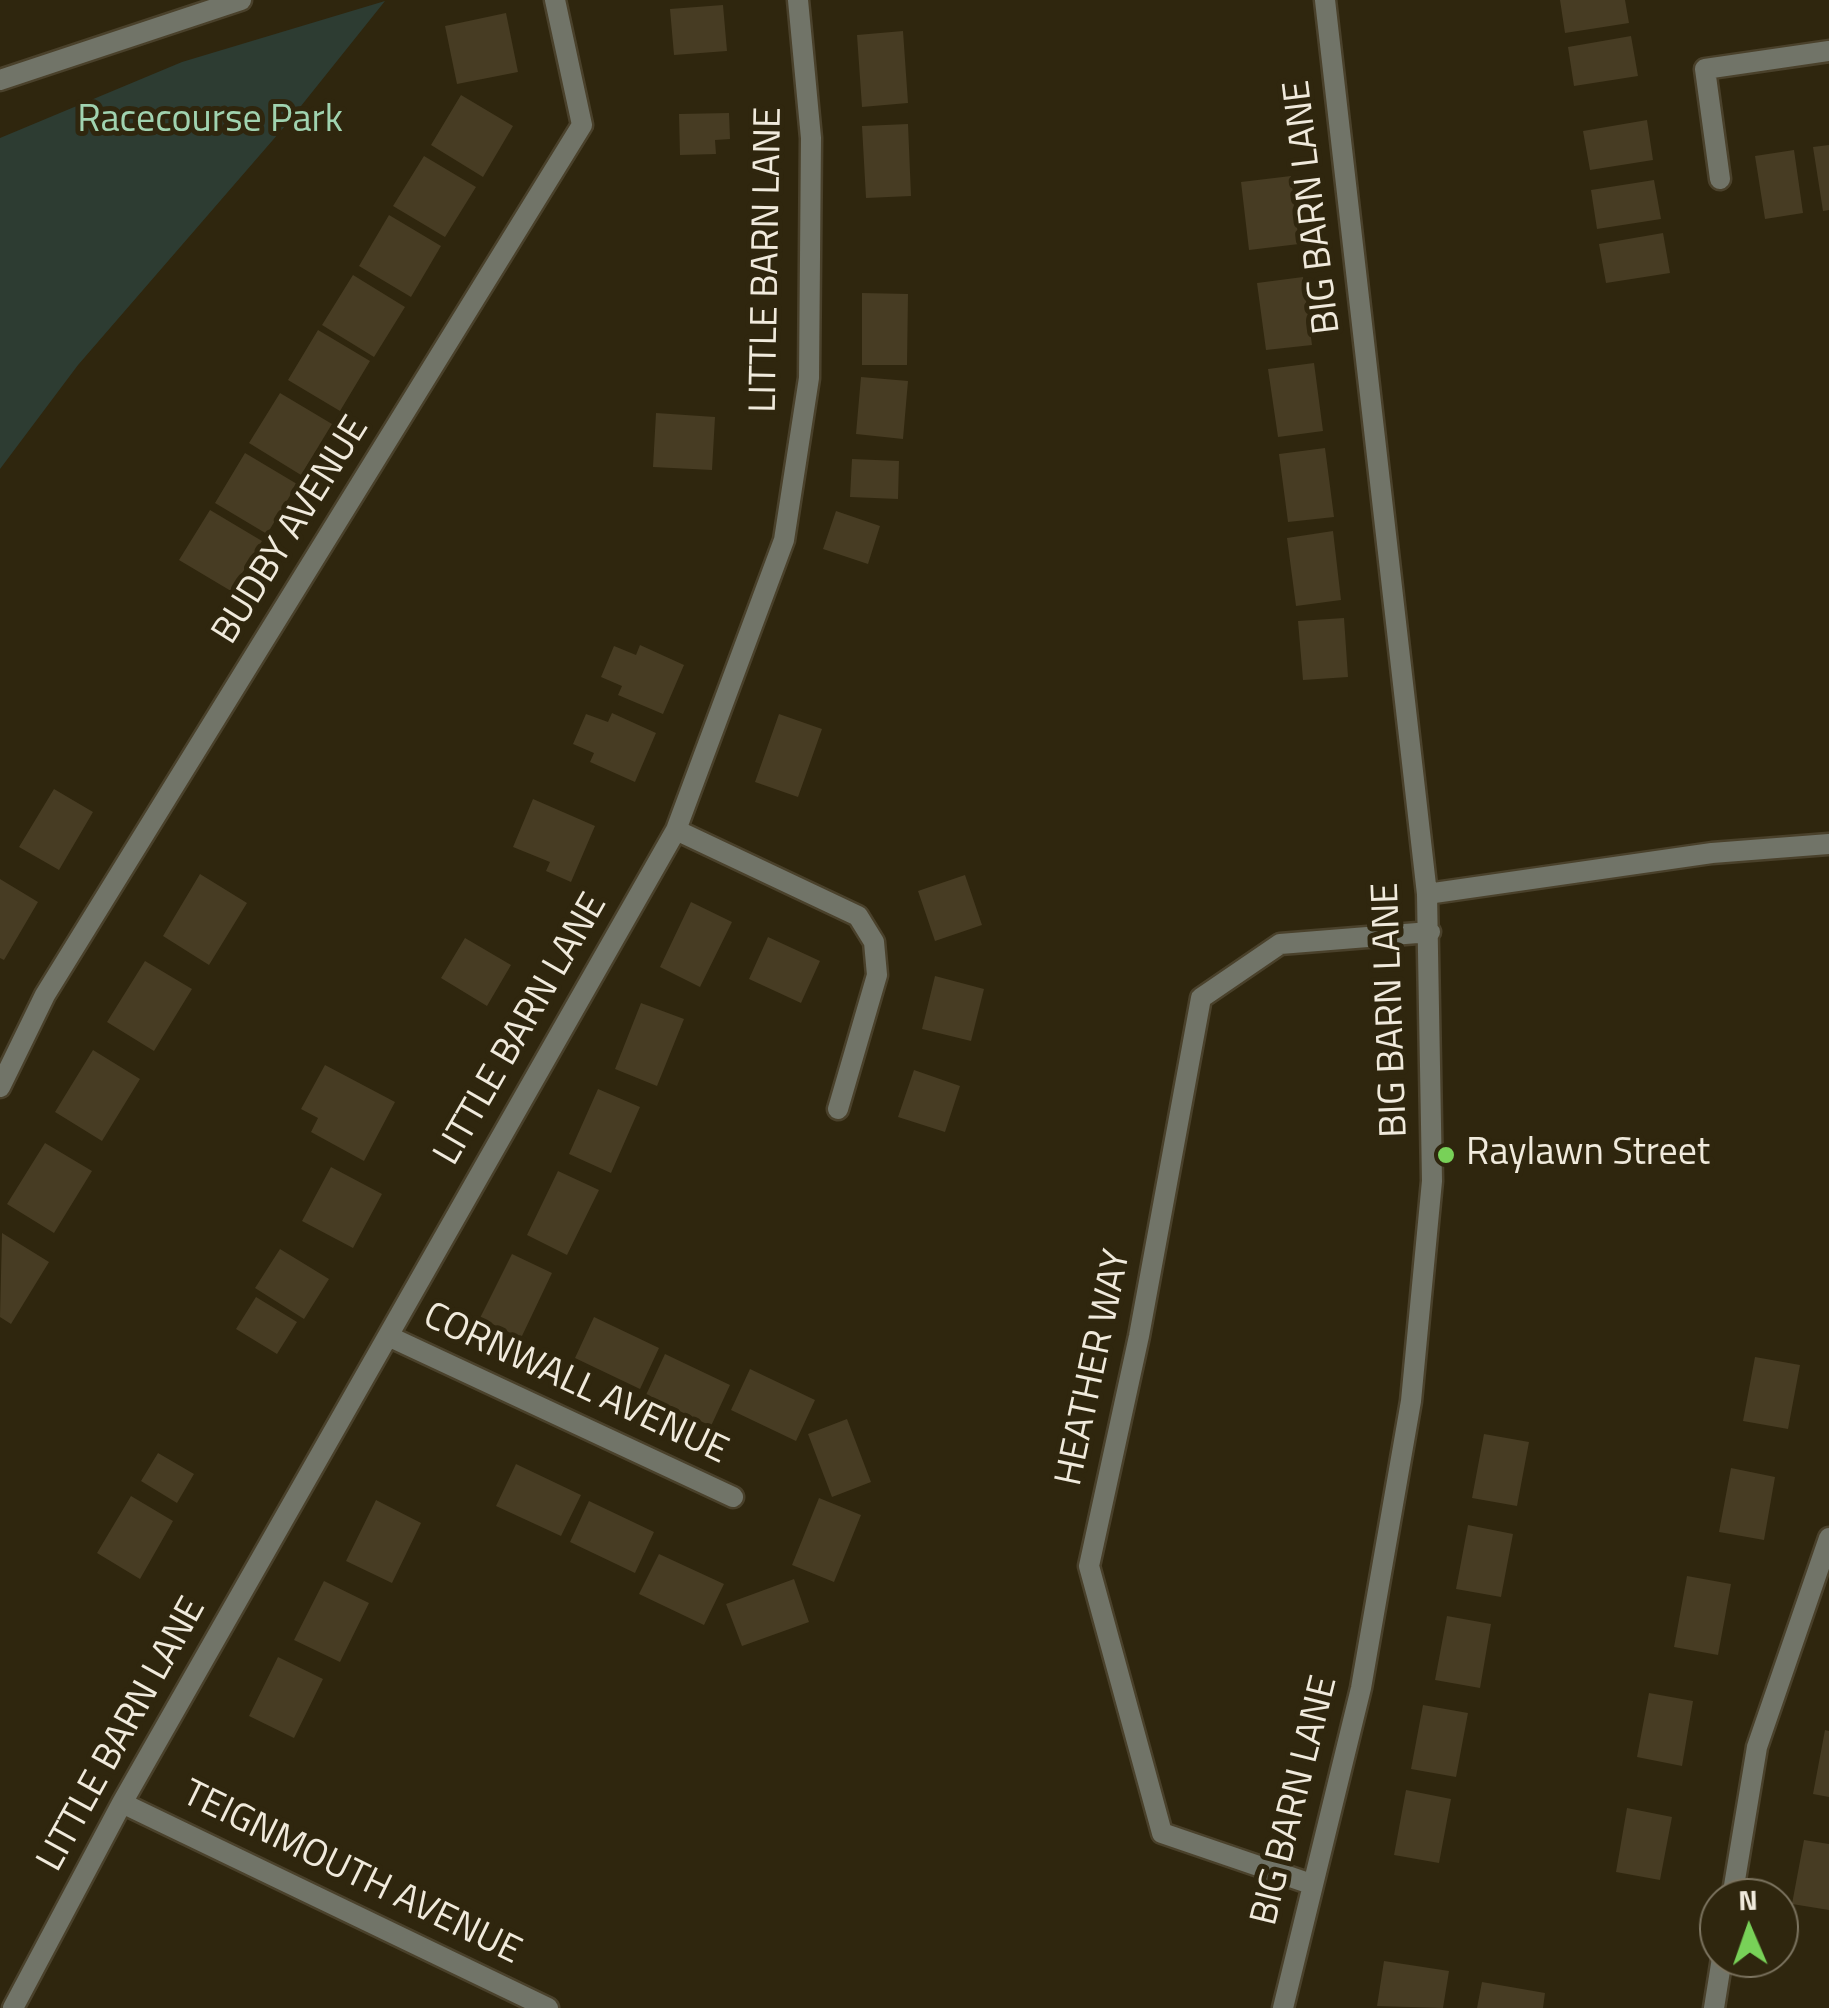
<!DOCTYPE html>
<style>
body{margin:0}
#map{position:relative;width:1829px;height:2008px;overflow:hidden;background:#2f260e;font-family:"Titillium Web",sans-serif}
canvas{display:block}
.north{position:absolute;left:1699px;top:1878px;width:100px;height:100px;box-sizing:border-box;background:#2f260e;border:2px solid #7c7460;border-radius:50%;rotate:358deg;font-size:28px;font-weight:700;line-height:40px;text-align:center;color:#f0eadc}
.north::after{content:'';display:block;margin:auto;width:35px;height:45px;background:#78d158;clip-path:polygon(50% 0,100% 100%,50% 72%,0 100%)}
</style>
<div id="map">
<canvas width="1829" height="2008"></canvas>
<div class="north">N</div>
</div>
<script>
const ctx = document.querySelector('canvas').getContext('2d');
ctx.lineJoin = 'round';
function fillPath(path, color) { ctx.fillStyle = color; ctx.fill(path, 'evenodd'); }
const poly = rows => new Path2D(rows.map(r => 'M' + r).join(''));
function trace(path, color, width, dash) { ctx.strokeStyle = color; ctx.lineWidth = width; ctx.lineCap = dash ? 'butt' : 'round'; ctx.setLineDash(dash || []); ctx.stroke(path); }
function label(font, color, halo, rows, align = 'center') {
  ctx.font = font + ' "Titillium Web",sans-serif'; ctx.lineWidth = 10; ctx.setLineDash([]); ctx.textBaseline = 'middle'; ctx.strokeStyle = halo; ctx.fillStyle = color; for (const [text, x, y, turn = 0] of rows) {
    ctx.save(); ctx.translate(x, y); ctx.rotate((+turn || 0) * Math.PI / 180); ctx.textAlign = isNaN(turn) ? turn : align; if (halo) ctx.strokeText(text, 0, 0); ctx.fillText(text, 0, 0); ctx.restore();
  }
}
fillPath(poly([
 [385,1,285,126,78,365,0,469,0,138,182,62]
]), '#2d3c32');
fillPath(poly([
 [1560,0,1625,0,1629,23,1565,33],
 [723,5,727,51,674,55,670,9],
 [506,13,518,72,457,84,445,26],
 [903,31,908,103,862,107,857,35],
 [1631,36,1638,76,1574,86,1568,47],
 [461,95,513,126,483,177,431,145],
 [729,113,730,139,715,140,716,154,680,155,679,114],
 [1647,120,1653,160,1590,170,1583,131],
 [908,124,911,196,866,198,862,126],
 [1829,145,1829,210,1823,211,1813,147],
 [1794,150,1803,213,1765,219,1755,156],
 [424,156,476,187,445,237,393,206],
 [1291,176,1299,244,1249,250,1241,182],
 [1654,180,1661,219,1597,229,1591,190],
 [389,215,441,246,411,297,359,266],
 [1663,233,1670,273,1606,283,1599,244],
 [353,275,405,307,374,357,322,325],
 [1303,277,1312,345,1266,350,1257,283],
 [862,293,908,294,907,365,862,365],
 [318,330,370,361,340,411,288,380],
 [1314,363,1323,431,1278,437,1268,369],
 [861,377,908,381,903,439,856,434],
 [280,393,332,424,301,475,249,443],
 [656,413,715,417,712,470,653,467],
 [1325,448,1334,517,1288,522,1279,454],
 [245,453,297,484,267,534,215,503],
 [852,459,899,461,898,499,850,497],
 [210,510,262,541,231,591,179,560],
 [836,511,880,526,868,564,823,549],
 [1333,531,1341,600,1296,606,1287,538],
 [1344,618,1348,677,1303,680,1298,621],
 [640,645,684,665,663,714,618,695,622,686,601,677,614,646,636,655],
 [612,713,656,733,635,782,590,762,594,753,573,744,586,714,608,722],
 [779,714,822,729,798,797,755,782],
 [54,789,93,812,59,870,19,847],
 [533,799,595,826,571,882,546,871,550,862,513,847],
 [200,874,247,903,209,965,163,936],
 [965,875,982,925,935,941,918,891],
 [0,879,38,902,4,960,0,958],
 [691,902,732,922,700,987,660,967],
 [768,937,820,961,801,1003,749,979],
 [465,938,511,965,487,1006,441,978],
 [145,961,192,989,154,1051,107,1022],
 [935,976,984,989,971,1041,922,1029],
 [641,1003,684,1019,657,1086,615,1069],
 [93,1050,140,1079,102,1141,55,1112],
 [325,1065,395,1102,364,1161,311,1132,318,1118,301,1109],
 [914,1070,960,1086,945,1132,898,1117],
 [598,1089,640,1107,611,1173,569,1154],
 [45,1143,92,1171,54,1233,7,1204],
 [331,1167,382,1194,353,1248,302,1221],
 [558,1171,599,1190,567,1255,527,1235],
 [2,1233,49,1262,11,1324,0,1317],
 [280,1249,329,1279,304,1319,255,1288],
 [512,1254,552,1273,521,1338,480,1318],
 [256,1297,297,1322,277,1354,236,1329],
 [594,1317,659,1348,640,1389,575,1358],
 [665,1354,730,1385,711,1426,646,1395],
 [1755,1357,1800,1365,1788,1429,1743,1421],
 [750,1369,815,1400,796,1441,731,1410],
 [847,1419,871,1482,832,1497,808,1434],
 [1484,1434,1529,1442,1517,1506,1472,1498],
 [158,1453,194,1474,177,1503,141,1481],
 [516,1464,581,1495,561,1536,496,1506],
 [1731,1468,1775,1477,1764,1540,1719,1532],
 [131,1496,173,1521,140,1579,97,1553],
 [819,1498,861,1515,834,1582,792,1565],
 [376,1500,421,1523,392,1583,346,1561],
 [589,1501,654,1532,635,1573,570,1542],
 [1468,1525,1513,1534,1501,1597,1456,1589],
 [659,1554,724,1584,704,1625,639,1594],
 [1687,1576,1731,1584,1718,1655,1674,1647],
 [794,1579,809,1622,742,1646,726,1604],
 [324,1581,369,1603,340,1662,294,1640],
 [1447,1616,1491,1624,1480,1688,1435,1680],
 [278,1657,323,1679,294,1738,249,1716],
 [1649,1693,1693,1701,1682,1766,1637,1757],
 [1423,1705,1468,1713,1456,1777,1411,1769],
 [1825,1730,1829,1731,1829,1797,1813,1794],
 [1406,1790,1451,1799,1439,1863,1394,1855],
 [1627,1808,1672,1817,1660,1880,1616,1872],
 [1804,1840,1829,1844,1829,1910,1792,1904],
 [1384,1961,1449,1971,1443,2008,1377,2006],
 [1482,1982,1545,1993,1543,2008,1477,2008]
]), '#473c23');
const minor = poly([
 [1720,179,1705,69,1829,51],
 [676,830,858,916,874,942,877,975,838,1109],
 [1427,894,1712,853,1829,844],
 [0,1087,45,995,582,125,555,0],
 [388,1336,733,1497],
 [122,1803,548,2008],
 [1311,1884,1162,1833,1089,1566,1139,1336,1201,998,1280,944,1430,932],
 [1732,1898,1757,1747,1829,1538],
 [13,2008,122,1803,676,830,784,540,809,378,811,138,798,0],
 [1283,2008,1361,1688,1411,1401,1432,1181,1427,894,1325,0],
 [1714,2008,1722,1958]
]);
const tertiary = poly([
 [0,80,241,0]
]);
trace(minor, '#4a412b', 25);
trace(tertiary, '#4a412b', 25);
trace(minor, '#717468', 20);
trace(tertiary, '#717468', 20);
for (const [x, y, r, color] of [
 [1446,1155,10,"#78d158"]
]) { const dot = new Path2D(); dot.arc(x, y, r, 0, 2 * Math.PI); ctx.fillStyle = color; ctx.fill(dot); trace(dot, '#2f260e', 4); }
label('38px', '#a0d3b0', '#2f260e', [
 ["Racecourse Park",210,122]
]);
label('38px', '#f0eadc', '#2f260e', [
 ["BIG BARN LANE",1314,207,-97],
 ["LITTLE BARN LANE",768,260,-89],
 ["BUDBY AVENUE",292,531,-58],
 ["BIG BARN LANE",1392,1010,-92],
 ["LITTLE BARN LANE",522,1030,-60],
 ["HEATHER WAY",1095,1368,-78],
 ["CORNWALL AVENUE",575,1385,25],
 ["LITTLE BARN LANE",123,1735,-61],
 ["BIG BARN LANE",1296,1801,-76],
 ["TEIGNMOUTH AVENUE",351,1874,26]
]);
label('38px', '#f0eadc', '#2f260e', [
 ["Raylawn Street",1466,1155]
], 'left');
</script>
